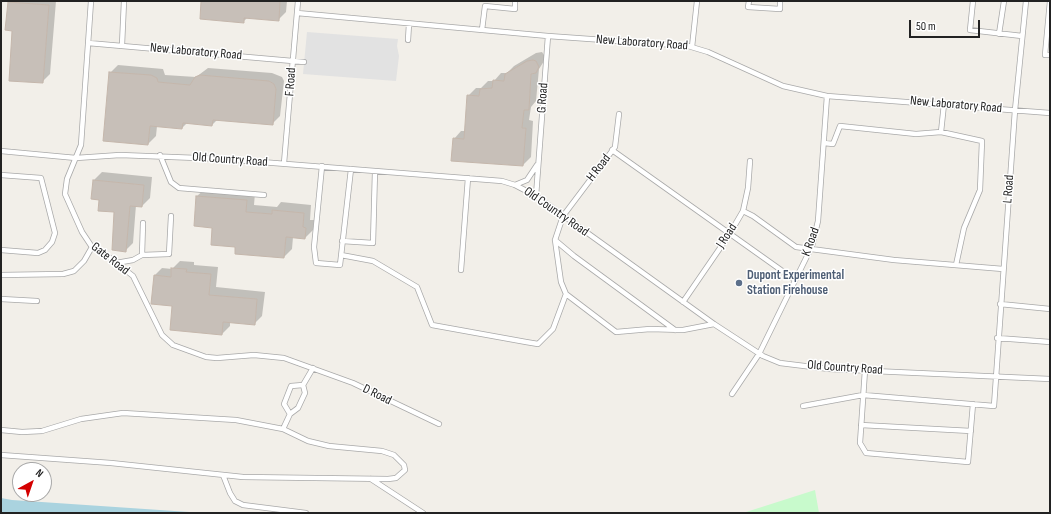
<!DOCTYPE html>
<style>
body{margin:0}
#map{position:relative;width:1051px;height:514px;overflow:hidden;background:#f2efe9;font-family:"Sofia Sans Condensed",sans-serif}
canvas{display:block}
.frame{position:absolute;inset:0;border:2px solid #222;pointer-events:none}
.north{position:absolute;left:12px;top:462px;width:40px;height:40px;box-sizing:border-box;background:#fff;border:1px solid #a7a7a7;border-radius:50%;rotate:40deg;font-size:11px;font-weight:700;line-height:16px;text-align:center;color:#222}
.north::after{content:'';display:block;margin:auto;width:14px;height:18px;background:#d40000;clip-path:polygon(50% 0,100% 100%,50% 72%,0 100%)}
.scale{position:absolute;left:909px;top:20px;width:71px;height:18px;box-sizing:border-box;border:2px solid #222;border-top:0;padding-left:5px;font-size:12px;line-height:14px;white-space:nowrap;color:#222;-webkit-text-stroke:3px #fff;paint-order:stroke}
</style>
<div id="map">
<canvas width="1051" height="514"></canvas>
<div class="frame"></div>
<div class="north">N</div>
<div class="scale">50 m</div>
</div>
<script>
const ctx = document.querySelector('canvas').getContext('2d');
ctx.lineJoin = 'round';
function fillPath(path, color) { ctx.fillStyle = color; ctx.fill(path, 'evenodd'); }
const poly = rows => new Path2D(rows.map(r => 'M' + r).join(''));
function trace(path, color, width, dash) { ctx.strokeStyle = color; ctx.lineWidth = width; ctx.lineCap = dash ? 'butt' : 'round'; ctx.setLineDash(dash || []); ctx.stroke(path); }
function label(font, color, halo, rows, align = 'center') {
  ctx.font = font + ' "Sofia Sans Condensed",sans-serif'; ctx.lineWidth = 3; ctx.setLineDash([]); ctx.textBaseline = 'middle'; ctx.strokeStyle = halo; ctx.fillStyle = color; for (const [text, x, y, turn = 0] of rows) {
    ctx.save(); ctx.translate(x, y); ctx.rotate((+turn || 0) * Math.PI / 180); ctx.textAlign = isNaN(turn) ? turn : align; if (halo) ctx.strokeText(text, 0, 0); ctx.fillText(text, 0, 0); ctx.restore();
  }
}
fillPath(poly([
 [815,490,819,513,743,513]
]), '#c8facc');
fillPath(poly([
 [307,32,398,39,397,46,399,56,396,81,303,74]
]), '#e2e2e2');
fillPath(poly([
 [1,498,12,500,204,513,1,513]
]), '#aad3df');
fillPath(poly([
 [10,1,56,1,50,74,42,82,9,2],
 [202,1,287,1,286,12,278,20,248,17,243,22],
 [542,52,546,58,539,69,536,101,531,107,529,120,533,121,531,157,523,165,454,139,461,131,466,131,468,96,476,88,481,88,488,81,494,81,501,73,507,73,514,66,536,53],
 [118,65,163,69,165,75,196,77,208,68,272,73,282,77,284,81,280,116,272,124,217,120,212,125,187,123,182,128,157,126,156,136,148,144,110,73],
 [102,172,152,177,150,198,142,206,136,205,133,243,125,251,115,211,100,199,94,180],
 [205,189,255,193,254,205,277,207,281,202,311,205,310,220,314,220,313,230,305,238,293,237,292,249,284,257,236,246,213,227,197,196],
 [180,261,194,262,194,265,218,267,216,287,265,292,262,316,254,324,230,321,230,326,222,334,173,305,154,276,162,268,172,269]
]), '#0003');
const building = poly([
 [201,1,280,1,279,21,244,18,244,23,200,19,201,1],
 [8,2,49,5,43,83,9,81,12,31,5,30,8,2],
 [533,60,536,61,539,67,536,73,531,74,529,110,524,110,522,128,526,128,523,166,451,161,453,138,464,139,467,95,479,96,480,89,492,88,493,80,504,81,505,74,527,61,533,60],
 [109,72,151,75,157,78,158,82,190,85,195,77,200,75,269,81,274,84,276,89,273,125,213,120,212,126,183,123,182,129,150,126,148,145,103,141,109,72],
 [93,180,144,185,142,207,130,206,126,252,112,250,114,212,98,211,99,200,91,199,93,180],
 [196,196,247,200,246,212,272,214,272,210,304,213,303,227,306,228,305,239,286,237,284,258,235,254,235,247,211,245,212,228,194,226,196,196],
 [171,268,187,269,186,272,211,274,209,295,257,299,255,325,223,322,222,335,170,330,172,306,151,304,154,275,171,277,171,268]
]);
fillPath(building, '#c7bfb8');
trace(building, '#c4b6ab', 1);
const service = poly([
 [91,1,81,145,67,179,65,194,82,232,92,247,105,254,133,276,162,335,173,345,206,357,217,358,254,355,284,358,353,383,439,424],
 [749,1,748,7,780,9,780,1],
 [973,1,970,30,1022,36],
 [1050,1,1045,55,1050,55],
 [297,13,548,36,688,46,708,52,783,86,827,96,1050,113],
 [482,30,485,6,515,9,515,1],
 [999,34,1004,1],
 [408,40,409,24],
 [88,43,304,62],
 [122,45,124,1],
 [692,47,697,1],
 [619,114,615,147,563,216,555,240,561,282,566,294,616,332,650,329,683,330,714,324],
 [941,132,944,104],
 [824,143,833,144,840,126,916,134,941,132,982,141,980,190,964,228,956,265],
 [612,150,795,280],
 [1,151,76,158,120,155,223,159,502,181,515,185,536,196,714,324,763,356,780,363,829,369,1050,379],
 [160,155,171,182,179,188,264,195],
 [284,163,298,1],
 [322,166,314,247,316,263,340,265,351,169],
 [1,175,41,178,55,233,52,242,45,250,38,253,1,250],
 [515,185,527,180,537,165],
 [536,196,548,36],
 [743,211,753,216,796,247,894,260,1003,269],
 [555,240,574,256,675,330],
 [342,241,373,243,375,171],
 [142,255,143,223],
 [341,255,373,261,417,287,432,325,526,342,538,344,553,329,566,294],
 [116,263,133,260,142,255,169,254,171,216],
 [461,270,468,178],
 [1,275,63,274,74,271,84,261,92,247],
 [1,299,37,301],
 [683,302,729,235,743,211,748,188,750,161],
 [1000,304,1050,309],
 [997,338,1050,342],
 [865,370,860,443,866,453,968,462,973,404],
 [303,385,291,386,284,404,290,414,298,408,305,393,303,385,313,368],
 [732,394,759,354,812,246,818,221,827,96],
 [803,406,863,395,994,406,1015,110,1026,1],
 [861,425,971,431],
 [283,429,290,414],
 [1,430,22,432,42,431,81,419,123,413,236,420,283,429,308,441,329,446,382,451,394,455,404,465,405,470,396,478,388,479,243,477,111,463,1,455],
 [223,475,230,493,235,501,243,505,306,513],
 [371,479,423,513]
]);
trace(service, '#a9a9a9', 6);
trace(service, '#fff', 4.5);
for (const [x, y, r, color] of [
 [739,283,4,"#5c6f8a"]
]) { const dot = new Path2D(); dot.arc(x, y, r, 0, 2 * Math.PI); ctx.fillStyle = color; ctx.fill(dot); trace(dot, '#fff', 1.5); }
label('13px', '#222', '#fff', [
 ["New Laboratory Road",642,43,4],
 ["New Laboratory Road",196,52,5],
 ["F Road",291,82,-86],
 ["G Road",543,98,-86],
 ["New Laboratory Road",956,105,5],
 ["Old Country Road",230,160,4],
 ["H Road",599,168,-52],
 ["L Road",1009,189,-86],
 ["Old Country Road",556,212,35],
 ["J Road",727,236,-57],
 ["K Road",811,242,-70],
 ["Gate Road",110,259,38],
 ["Old Country Road",845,368,4],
 ["D Road",377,395,26]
]);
label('bold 13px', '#4e5e75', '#fff', [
 ["Dupont Experimental",747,276],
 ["Station Firehouse",747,291]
], 'left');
</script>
